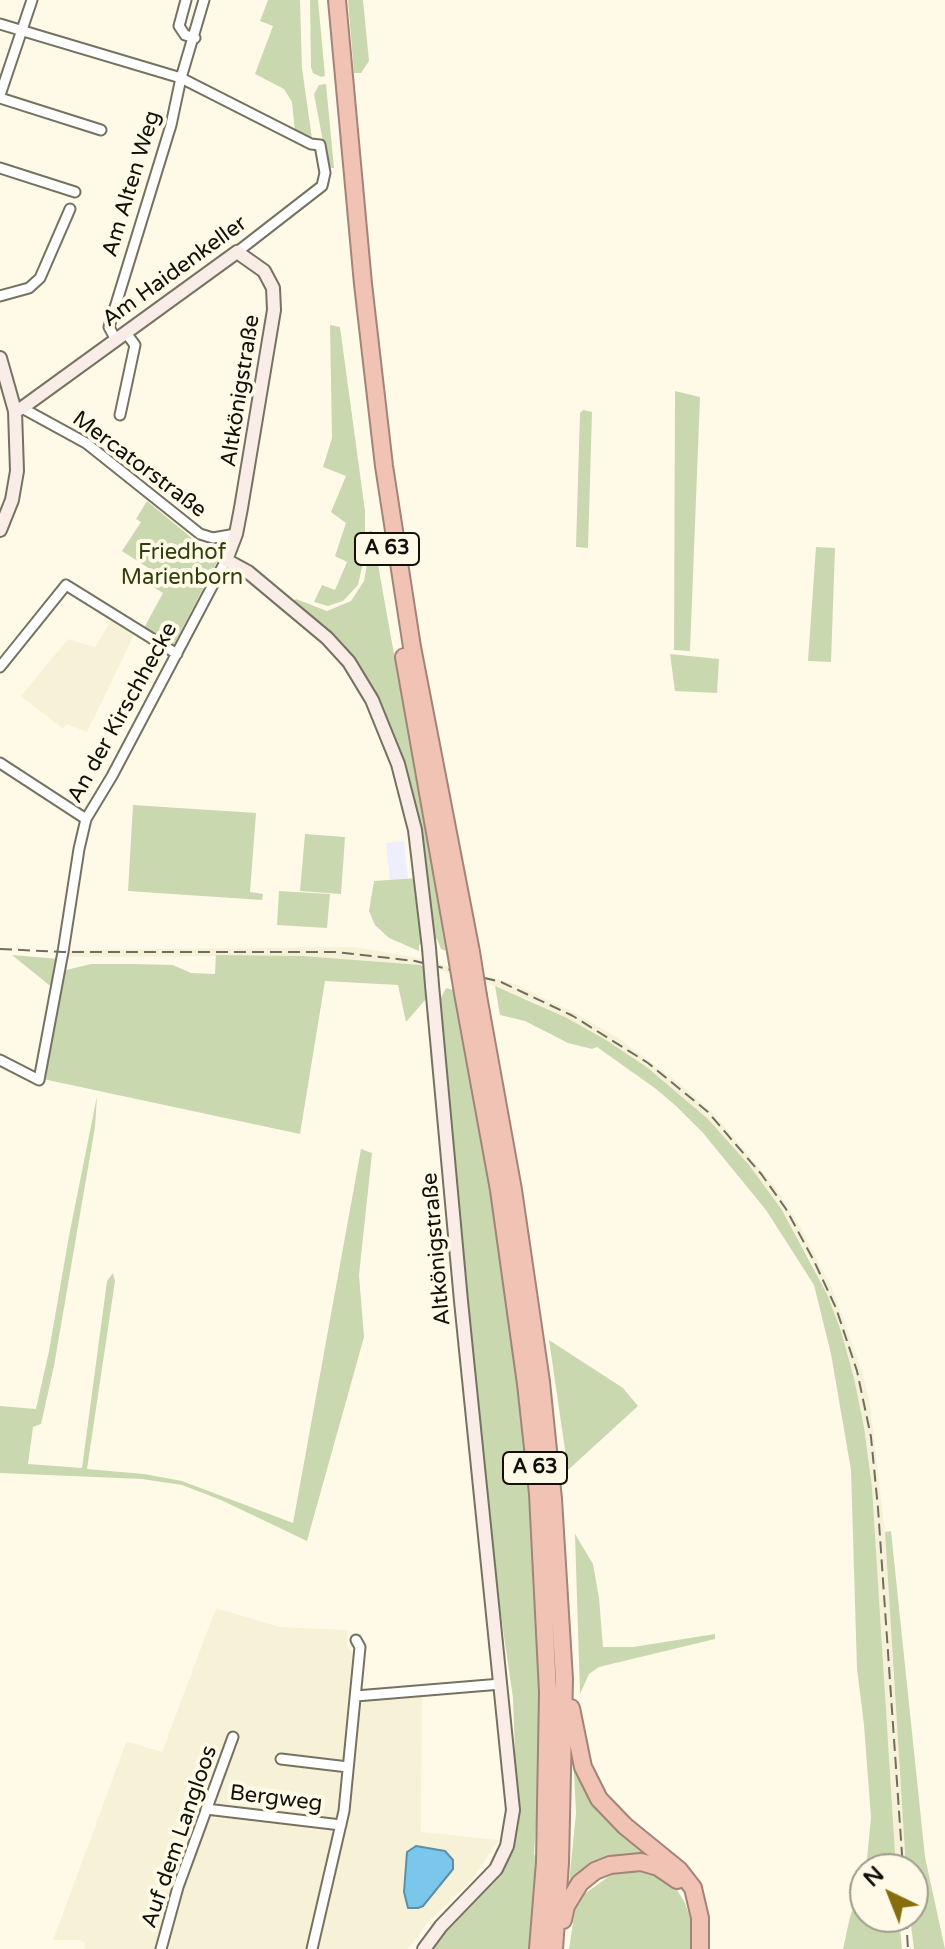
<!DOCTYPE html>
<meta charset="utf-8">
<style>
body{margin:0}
#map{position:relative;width:945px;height:1949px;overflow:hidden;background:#fefae7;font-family:"Varela Round",sans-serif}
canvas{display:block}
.north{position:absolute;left:849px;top:1853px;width:80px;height:80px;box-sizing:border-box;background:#fefae7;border:2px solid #9f9c8f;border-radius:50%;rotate:317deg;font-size:22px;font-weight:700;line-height:32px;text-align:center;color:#11100a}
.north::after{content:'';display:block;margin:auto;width:28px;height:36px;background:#876e0d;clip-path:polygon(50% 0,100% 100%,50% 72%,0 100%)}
</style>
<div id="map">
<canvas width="945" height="1949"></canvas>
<div class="north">N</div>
</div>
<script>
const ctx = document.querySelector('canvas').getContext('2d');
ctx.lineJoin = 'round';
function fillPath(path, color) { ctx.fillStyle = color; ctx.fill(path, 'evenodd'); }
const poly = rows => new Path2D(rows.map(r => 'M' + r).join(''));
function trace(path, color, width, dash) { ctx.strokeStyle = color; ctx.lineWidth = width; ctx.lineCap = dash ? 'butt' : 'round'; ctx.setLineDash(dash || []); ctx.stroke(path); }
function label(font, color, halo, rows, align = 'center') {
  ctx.font = font + ' "Varela Round",sans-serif'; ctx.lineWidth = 8; ctx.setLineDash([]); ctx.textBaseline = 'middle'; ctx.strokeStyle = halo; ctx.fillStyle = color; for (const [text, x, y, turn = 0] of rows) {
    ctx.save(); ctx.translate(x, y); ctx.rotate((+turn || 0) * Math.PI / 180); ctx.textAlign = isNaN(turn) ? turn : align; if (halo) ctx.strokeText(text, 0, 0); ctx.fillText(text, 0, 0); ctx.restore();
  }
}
fillPath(poly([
 [111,621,134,635,87,732,66,724,63,729,21,696,68,639,95,647],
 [355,947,413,957,512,983,575,1013,615,1036,679,1083,712,1112,773,1184,799,1224,833,1290,862,1371,870,1404,885,1532,906,1869,896,1869,872,1487,864,1427,854,1378,841,1331,811,1261,782,1210,732,1146,708,1119,648,1068,536,1003,489,984,421,965,303,956,64,957,66,950],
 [216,1608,280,1627,348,1630,347,1645,357,1660,353,1701,422,1694,421,1832,499,1840,471,1881,429,1921,408,1949,84,1949,85,1942,79,1940,53,1940,126,1743,129,1742,162,1752]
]), '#f7f2d7');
fillPath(poly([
 [404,841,408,879,390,881,386,843]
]), '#efeefb');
fillPath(poly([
 [268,0,300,0,302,68,312,139,310,139,295,132,292,102,284,89,255,74,273,26,260,21],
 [310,0,318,0,325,76,321,77,313,73,311,67],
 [348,0,363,0,369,61,361,73,354,73],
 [326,84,334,168,328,168,314,94,319,85],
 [330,325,340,327,365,511,365,553,358,585,343,601,328,606,314,602,322,585,335,590,347,562,335,556,346,523,331,512,346,476,323,467,332,438],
 [675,391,700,397,690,651,674,650],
 [583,410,592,412,588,548,576,547,580,413],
 [147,501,216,558,217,562,173,646,144,628,163,593,147,583,153,571,122,551,141,522,136,519],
 [369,531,372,531,447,951,441,949,437,939,431,939,414,813,345,649,293,601,296,599,327,611,351,601,364,581,369,553],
 [816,547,835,548,831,662,808,661],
 [670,654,719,659,717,693,675,691],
 [133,805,256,813,250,892,263,894,262,900,128,891],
 [305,834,345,837,341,894,300,891],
 [418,878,425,940,419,945,419,951,389,938,375,925,369,911,374,881],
 [279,891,330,894,327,928,277,925],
 [12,955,59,959,54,989],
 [216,955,303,956,421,965,423,967,426,999,406,1022,398,985,325,981,300,1134,43,1079,62,971,91,964,132,964,173,965,191,973,215,974],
 [495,986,567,1018,606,1040,648,1068,708,1119,749,1165,782,1210,827,1294,841,1331,854,1378,864,1427,872,1487,896,1869,866,1869,871,1818,864,1725,857,1669,851,1470,831,1354,814,1285,766,1210,703,1133,676,1106,656,1089,597,1047,592,1049,568,1043,525,1021,500,1015],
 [446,988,457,991,492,1186,532,1492,540,1617,542,1798,537,1813,534,1853,538,1868,531,1949,430,1949,510,1849,517,1831,517,1812,513,1698,491,1547,438,1004],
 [97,1096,95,1127,54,1366,41,1424,33,1427,28,1464,82,1468,107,1281,113,1273,115,1281,87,1469,144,1474,182,1481,293,1523,361,1149,372,1153,359,1275,364,1337,307,1541,221,1500,182,1485,142,1479,0,1473,0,1406,36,1409,49,1351,69,1236],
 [549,1340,623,1388,638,1406,568,1470],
 [891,1531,925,1857,945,1949,914,1949,910,1917,913,1917,913,1869,906,1869,885,1532],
 [575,1534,593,1564,599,1598,603,1647,633,1647,715,1634,715,1639,599,1667,589,1674,580,1694],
 [573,1754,579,1764,667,1863,630,1858,568,1893,576,1813],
 [633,1870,664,1876,676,1888,685,1903,692,1924,691,1949,569,1949,575,1910,583,1895,615,1872],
 [865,1872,865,1917,899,1917,902,1949,843,1949,850,1917]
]), '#cad8af');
const water = poly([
 [416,1846,445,1851,453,1860,453,1869,423,1906,418,1908,408,1908,404,1892,407,1852,416,1846]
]);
fillPath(water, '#7bc7eb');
trace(water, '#5b90a8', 2);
const street = poly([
 [186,0,179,26,185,35,195,38],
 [0,24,181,78,311,144,320,145,325,173,322,186,237,252],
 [0,95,32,0],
 [0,98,101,130],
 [0,168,75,192],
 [0,296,29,288,40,278,70,209],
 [116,340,109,327,171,125,181,78,204,0],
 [22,408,86,443,200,534,213,538,236,534],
 [120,415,135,345,126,333],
 [0,667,66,585,177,654],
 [0,763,86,819],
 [0,1060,39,1080,63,952,79,849,86,819,112,776,226,560],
 [356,1696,501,1684],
 [281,1759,348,1767],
 [206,1809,341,1825],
 [161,1949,178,1887,233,1737],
 [312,1949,344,1811,360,1647,356,1640]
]);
const secondary = poly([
 [0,358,15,411,17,471,12,500,0,530],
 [15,411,22,408,237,252,264,271,273,288,274,310,241,508,236,534,226,560,248,572,327,638,349,662,372,700,398,764,415,830,429,948],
 [424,1949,441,1926,496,1869,507,1846,513,1810,461,1301,432,985]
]);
const highway = poly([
 [337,0,363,284,384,466,412,647,471,952],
 [404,657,456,951],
 [463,993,499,1190,526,1384,538,1494,548,1692,545,1862,538,1949],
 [478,996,513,1190,541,1382,553,1499,564,1679,560,1863,554,1949],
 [571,1708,583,1767,599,1799,625,1826,679,1870,693,1888,700,1918,700,1949],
 [563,1920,566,1906,580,1883,595,1871,610,1865,641,1862,658,1867,677,1880]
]);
trace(street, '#767262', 13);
trace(secondary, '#767262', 16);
trace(highway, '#a28478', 20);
trace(street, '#fff', 9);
trace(secondary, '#faede8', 12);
trace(highway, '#f0c3b4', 16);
trace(poly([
 [0,949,63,952,336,952,415,961,501,982,573,1016,648,1063,708,1112,762,1175,786,1209,814,1261,836,1308,857,1371,871,1437,878,1508,903,1869],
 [906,1917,908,1949]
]), '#6f6d62', 2, [12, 6]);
const secondaryBridge = poly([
 [429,948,432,985]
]);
const highwayBridge = poly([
 [456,951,463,993],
 [471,952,478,996]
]);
trace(secondaryBridge, '#767262', 16, []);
trace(highwayBridge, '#a28478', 20, []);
trace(secondaryBridge, '#faede8', 12);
trace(highwayBridge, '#f0c3b4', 16);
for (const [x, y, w] of [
 [387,549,64],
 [535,1468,64]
]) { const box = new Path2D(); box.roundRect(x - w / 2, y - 16, w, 32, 6); ctx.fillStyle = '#fefae7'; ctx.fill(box); trace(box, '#11100a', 2); }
label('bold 20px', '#11100a', null, [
 ["A 63",387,549],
 ["A 63",535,1468]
]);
label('22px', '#11100a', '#fefae7', [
 ["Am Alten Weg",132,184,-73],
 ["Am Haidenkeller",175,272,-36],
 ["Altkönigstraße",241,391,-81],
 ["Mercatorstraße",139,465,37],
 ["An der Kirschhecke",123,713,-61],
 ["Altkönigstraße",437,1249,-95],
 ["Bergweg",276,1799,7],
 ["Auf dem Langloos",180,1837,-71]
]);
label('22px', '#313e0c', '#fefae7', [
 ["Friedhof",182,553],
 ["Marienborn",182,578]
]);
</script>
